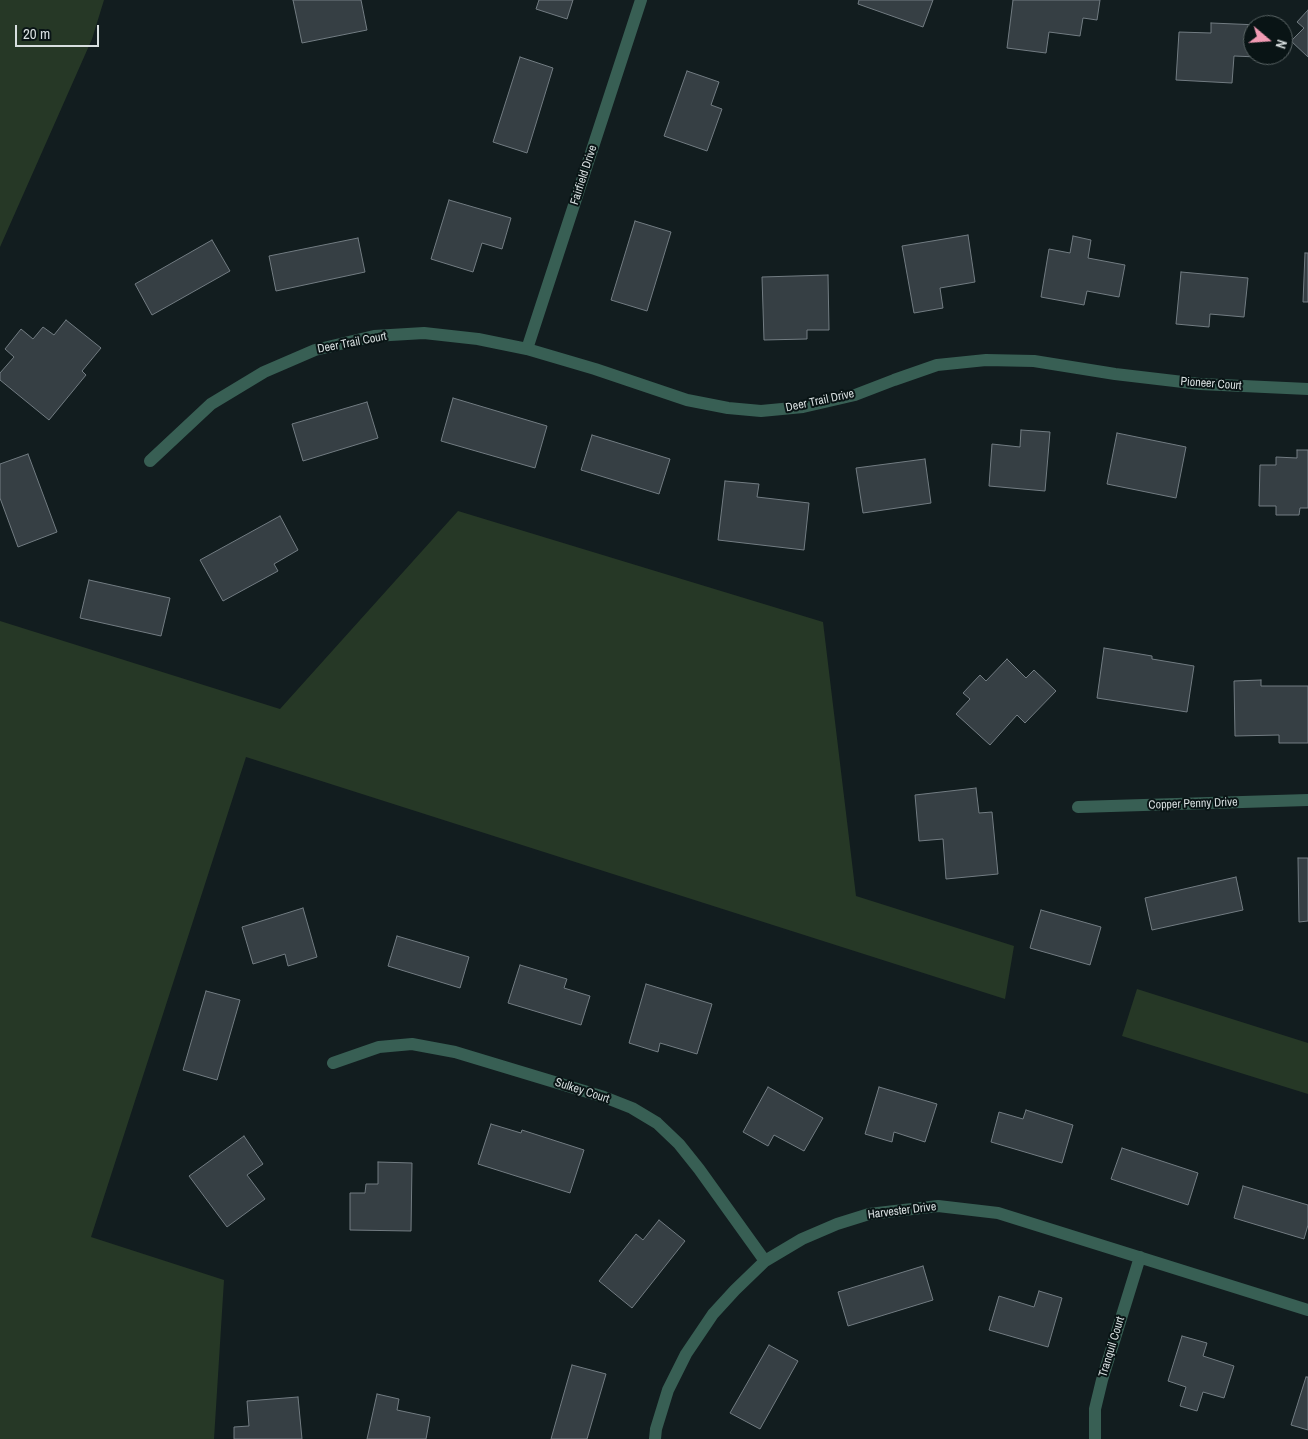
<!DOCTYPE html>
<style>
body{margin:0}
#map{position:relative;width:1308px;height:1439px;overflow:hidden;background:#121d1f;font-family:"Archivo Narrow",sans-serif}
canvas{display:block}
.north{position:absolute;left:1243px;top:15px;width:50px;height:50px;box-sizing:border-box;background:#091415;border:1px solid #5b6566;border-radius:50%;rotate:108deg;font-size:14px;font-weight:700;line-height:20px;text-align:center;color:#d7dedf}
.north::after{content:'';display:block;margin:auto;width:18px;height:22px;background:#f19ab3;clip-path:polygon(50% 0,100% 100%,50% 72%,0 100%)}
.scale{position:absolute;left:15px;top:25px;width:84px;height:22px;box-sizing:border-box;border:2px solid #d7dedf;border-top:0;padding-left:6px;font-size:15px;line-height:18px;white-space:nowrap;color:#d7dedf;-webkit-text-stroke:4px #091415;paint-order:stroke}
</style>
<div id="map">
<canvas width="1308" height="1439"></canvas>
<div class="north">N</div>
<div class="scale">20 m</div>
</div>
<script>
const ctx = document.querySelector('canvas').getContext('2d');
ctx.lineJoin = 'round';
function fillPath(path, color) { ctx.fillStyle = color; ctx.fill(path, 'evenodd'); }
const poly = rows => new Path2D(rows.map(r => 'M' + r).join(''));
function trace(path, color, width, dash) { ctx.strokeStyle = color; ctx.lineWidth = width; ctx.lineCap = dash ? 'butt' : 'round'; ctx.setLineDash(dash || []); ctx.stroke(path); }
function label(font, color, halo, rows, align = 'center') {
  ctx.font = font + ' "Archivo Narrow",sans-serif'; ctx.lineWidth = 4; ctx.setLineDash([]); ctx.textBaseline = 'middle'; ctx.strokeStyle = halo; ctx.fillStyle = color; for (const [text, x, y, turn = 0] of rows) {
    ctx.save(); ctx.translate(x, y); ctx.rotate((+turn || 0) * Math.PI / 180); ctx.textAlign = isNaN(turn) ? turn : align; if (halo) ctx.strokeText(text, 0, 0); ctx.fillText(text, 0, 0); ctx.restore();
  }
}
fillPath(poly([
 [0,0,104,0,92,39,0,247],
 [458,511,823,622,856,896,1014,946,1005,999,246,757,91,1237,224,1280,214,1439,0,1439,0,621,280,709],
 [1137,989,1308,1043,1308,1094,1122,1036]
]), '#263826');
const building = poly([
 [293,0,361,0,367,30,302,43,293,0],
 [539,0,573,0,567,19,536,9,539,0],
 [859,0,933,0,923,27,858,4,859,0],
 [1013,0,1100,0,1097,20,1083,18,1080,36,1049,32,1046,53,1007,48,1013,0],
 [1308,10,1308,57,1291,41,1304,28,1297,22,1308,10],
 [1211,23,1259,25,1253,25,1253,55,1257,55,1257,57,1234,56,1232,83,1176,80,1179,32,1211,33,1211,23],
 [520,57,553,68,527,153,493,142,520,57],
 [687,71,719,82,711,105,722,109,707,151,664,136,687,71],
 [449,200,511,218,502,249,482,243,473,272,431,259,449,200],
 [635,221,671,232,647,311,611,300,635,221],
 [968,235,975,282,940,288,943,308,914,313,902,246,968,235],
 [1073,236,1091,240,1088,258,1125,265,1119,297,1087,291,1084,305,1041,297,1049,249,1070,253,1073,236],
 [358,238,365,272,276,291,269,256,358,238],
 [212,240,230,271,152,315,135,284,212,240],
 [1305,253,1308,253,1308,302,1303,302,1305,253],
 [1181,272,1248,278,1244,317,1210,314,1209,327,1176,324,1181,272],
 [828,275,829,330,807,330,807,339,764,340,762,277,828,275],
 [66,320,101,348,82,371,86,375,49,420,0,380,0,373,14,357,5,349,21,329,33,339,43,327,54,335,66,320],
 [453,398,547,426,535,468,441,441,453,398],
 [367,402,378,438,303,461,292,424,367,402],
 [1021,430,1050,432,1045,491,989,486,992,444,1020,447,1021,430],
 [1117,433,1186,447,1176,498,1107,484,1117,433],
 [592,435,670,459,659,494,581,470,592,435],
 [1297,450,1308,450,1308,508,1300,508,1299,515,1276,515,1276,506,1259,506,1260,465,1276,465,1276,457,1297,458,1297,450],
 [28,454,57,532,18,547,0,498,0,464,28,454],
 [925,459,931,503,863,513,856,468,925,459],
 [725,481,759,484,757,497,809,503,804,550,718,540,725,481],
 [280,516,298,550,274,564,278,571,223,601,200,560,280,516],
 [89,580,170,598,161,636,80,618,89,580],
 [1104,648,1152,656,1152,659,1194,666,1187,712,1097,698,1104,648],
 [1007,659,1026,678,1034,670,1056,691,1025,723,1017,715,990,745,956,714,970,699,963,693,980,675,986,681,1007,659],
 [1261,680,1261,686,1308,686,1308,743,1279,743,1279,735,1235,736,1234,681,1261,680],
 [976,788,979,813,992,812,998,874,946,879,943,839,919,841,915,795,976,788],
 [1298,858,1308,858,1308,921,1299,922,1298,858],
 [1236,877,1243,910,1152,930,1145,898,1236,877],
 [303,908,317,957,288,966,285,954,253,964,242,927,303,908],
 [1041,910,1101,927,1090,965,1030,948,1041,910],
 [397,936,469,957,460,988,388,966,397,936],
 [520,965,567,979,564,988,590,996,581,1025,508,1003,520,965],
 [646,984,712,1004,697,1054,660,1043,658,1052,629,1043,646,984],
 [206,991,240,1000,217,1080,183,1070,206,991],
 [768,1087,823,1118,804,1151,774,1135,768,1146,743,1132,768,1087],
 [879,1087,937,1104,925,1142,894,1132,892,1142,865,1134,879,1087],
 [1026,1110,1073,1125,1062,1163,991,1142,999,1112,1023,1119,1026,1110],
 [491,1124,521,1133,522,1130,584,1150,570,1193,478,1164,491,1124],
 [244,1136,263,1164,247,1175,265,1199,227,1227,189,1176,244,1136],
 [1122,1148,1198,1173,1188,1205,1111,1179,1122,1148],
 [378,1162,412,1163,411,1231,350,1230,350,1193,365,1193,366,1184,378,1184,378,1162],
 [1243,1186,1308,1205,1308,1225,1304,1239,1234,1218,1243,1186],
 [659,1220,685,1241,632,1308,599,1281,636,1234,643,1240,659,1220],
 [923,1266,933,1300,848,1326,838,1292,923,1266],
 [1039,1291,1062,1298,1048,1347,989,1330,999,1296,1034,1307,1039,1291],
 [1182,1336,1207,1343,1203,1356,1234,1366,1224,1398,1203,1392,1197,1411,1180,1406,1186,1387,1168,1381,1182,1336],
 [769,1345,798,1361,760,1429,730,1413,769,1345],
 [572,1365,606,1374,587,1439,551,1439,572,1365],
 [1306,1377,1308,1377,1308,1430,1291,1425,1306,1377],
 [377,1394,399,1399,397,1410,430,1417,426,1439,367,1439,377,1394],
 [298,1397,302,1439,234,1439,234,1427,249,1426,247,1401,298,1397]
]);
fillPath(building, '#363f44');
trace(building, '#727c82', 1);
trace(poly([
 [527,349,641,0],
 [150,461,211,404,264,372,315,350,374,336,424,333,478,339,527,349,595,369,687,400,728,408,761,411,803,407,855,395,894,380,937,365,986,360,1034,361,1115,374,1200,384,1308,389],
 [1078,807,1308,800],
 [333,1063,379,1047,412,1044,455,1052,604,1097,632,1108,657,1123,679,1144,699,1169,765,1261],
 [655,1439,656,1429,668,1390,686,1354,713,1314,735,1290,765,1261,802,1239,837,1224,869,1214,938,1206,998,1213,1308,1310],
 [1095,1439,1095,1409,1102,1380,1140,1257]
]), '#385f54', 12);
label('12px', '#d7dedf', '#091415', [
 ["Fairfield Drive",584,175,-72],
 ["Deer Trail Court",352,343,-11],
 ["Pioneer Court",1211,384,4],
 ["Deer Trail Drive",820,401,-12],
 ["Copper Penny Drive",1193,804,-2],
 ["Sulkey Court",582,1091,18],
 ["Harvester Drive",902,1211,-7],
 ["Tranquil Court",1112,1347,-73]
]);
</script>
